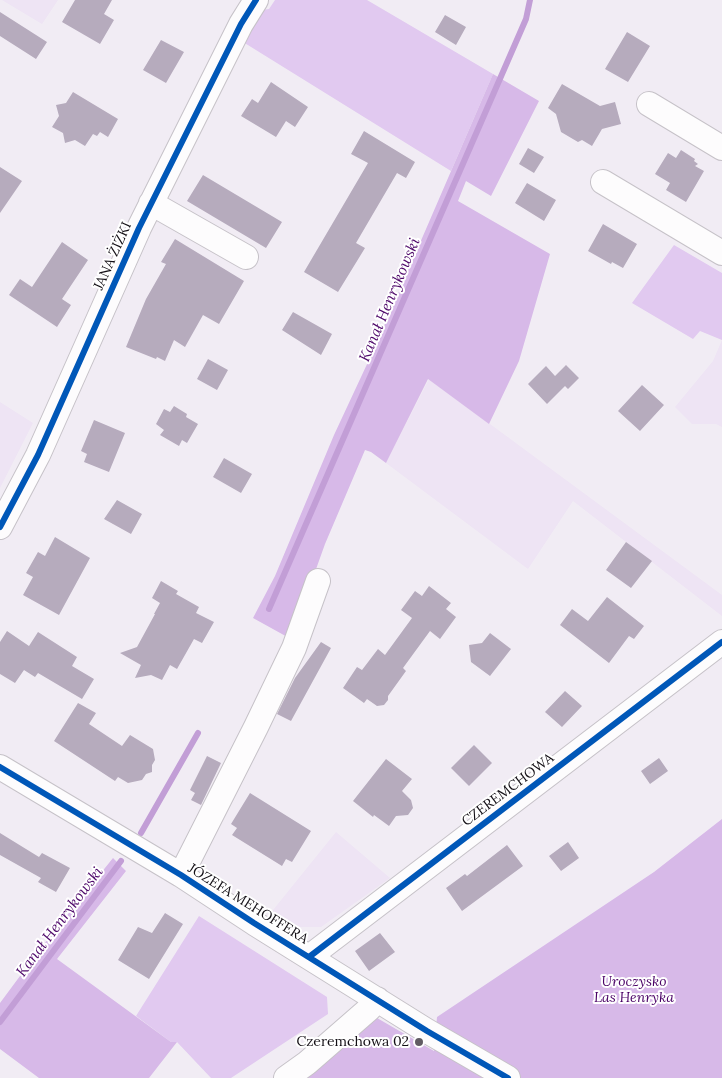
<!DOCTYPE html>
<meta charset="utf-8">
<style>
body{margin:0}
canvas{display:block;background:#f1ecf4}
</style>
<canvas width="722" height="1078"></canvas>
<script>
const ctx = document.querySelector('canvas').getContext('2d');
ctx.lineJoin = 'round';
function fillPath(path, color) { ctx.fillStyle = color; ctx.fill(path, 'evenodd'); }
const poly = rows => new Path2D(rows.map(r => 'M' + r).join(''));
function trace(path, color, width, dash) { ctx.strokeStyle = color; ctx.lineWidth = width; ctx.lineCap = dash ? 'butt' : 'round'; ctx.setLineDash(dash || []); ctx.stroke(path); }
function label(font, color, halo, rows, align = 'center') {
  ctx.font = font + ' Lora,serif'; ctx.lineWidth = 4; ctx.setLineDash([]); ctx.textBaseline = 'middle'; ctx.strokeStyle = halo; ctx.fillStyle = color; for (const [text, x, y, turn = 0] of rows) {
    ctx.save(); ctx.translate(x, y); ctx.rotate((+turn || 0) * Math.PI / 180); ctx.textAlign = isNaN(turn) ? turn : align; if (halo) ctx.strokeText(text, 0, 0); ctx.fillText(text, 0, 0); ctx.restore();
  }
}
fillPath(poly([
 [2,0,58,0,42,24],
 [722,340,722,427,716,424,692,424,675,407,713,361],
 [429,379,722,595,722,616,573,501,528,569,386,463],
 [0,402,33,423,0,488],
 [336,832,390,878,321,927,287,927,269,915]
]), '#eee4f4');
fillPath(poly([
 [275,0,367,0,493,74,451,171,243,42,262,10,269,9],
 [674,245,722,273,722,340,700,331,693,339,632,303],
 [199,916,327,997,328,1014,231,1078,211,1078,177,1042,171,1042,136,1016]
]), '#e1c9f0');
fillPath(poly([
 [493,74,539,101,491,196,466,181,458,201,550,254,519,361,489,424,428,379,386,463,371,452,365,450,325,544,291,639,253,618,275,576,334,435,375,347],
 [722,819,722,1078,302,1078,377,1018,434,1051,437,1017,654,872],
 [113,858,126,871,57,959,171,1042,177,1042,149,1078,39,1078,0,1049,0,1003,40,949]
]), '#d7b9e8');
trace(poly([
 [269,609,526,19,530,0],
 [141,833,198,733],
 [0,1022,121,861]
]), '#c29ed6', 6);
fillPath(poly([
 [75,0,112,0,104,14,114,20,100,44,62,22],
 [0,12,47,42,36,59,0,36],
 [445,15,466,27,456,45,435,32],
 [627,32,650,46,628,82,605,69],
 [161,40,184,52,166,83,143,70],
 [271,82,308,107,295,127,286,121,276,137,241,116,252,99,258,103],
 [562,84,600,106,615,102,621,124,602,129,592,146,582,140,578,142,561,132,556,114,548,108],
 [73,92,118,119,108,137,100,132,97,136,93,134,85,146,75,140,65,143,63,133,52,127,59,116,56,105,66,103],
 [364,131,415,162,406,178,397,173,356,243,365,248,338,292,304,272,368,163,351,154],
 [528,148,544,157,534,173,519,164],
 [681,150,695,159,694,161,698,164,695,166,704,171,686,202,666,190,670,183,655,174,668,153,676,158],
 [0,167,22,181,0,213],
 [203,175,282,222,266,248,187,201],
 [527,183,556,200,544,221,515,203],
 [603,224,637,244,623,268,612,262,611,264,588,251],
 [175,239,244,281,219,324,203,315,185,347,174,340,165,361,157,357,156,359,126,347,146,299,166,264,161,262],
 [62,242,88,260,62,299,71,305,57,327,9,295,20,279,32,287],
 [293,312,332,334,321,355,282,330],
 [208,359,228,370,217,390,197,379],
 [566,365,579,378,568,389,565,386,547,404,528,384,546,366,555,376],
 [642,385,664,405,640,431,618,411],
 [174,406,187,414,186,417,198,424,187,443,182,440,179,446,160,435,164,430,156,424,164,409,170,412],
 [94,420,125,433,109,472,84,462,87,454,81,451],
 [224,458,252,474,241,493,213,477],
 [117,500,142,514,131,534,104,519],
 [55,537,90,558,59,615,23,595,33,577,26,573,38,552,45,556],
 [626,542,652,561,631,588,606,570],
 [161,581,178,591,176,594,199,607,196,613,214,622,202,643,194,639,177,669,170,665,162,680,151,675,135,678,141,665,120,653,137,647,155,614,154,614,160,603,152,598],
 [429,586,451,603,446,609,456,617,440,639,430,631,403,668,406,671,388,696,388,700,384,705,377,706,367,699,364,703,343,688,357,667,362,670,378,649,385,655,412,618,401,610,415,591,422,596],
 [607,597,644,626,634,639,629,636,609,663,560,625,572,609,588,621],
 [7,631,29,646,38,632,77,657,72,666,94,679,82,699,38,673,35,677,24,670,15,683,0,674,0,642],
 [490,633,511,649,490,676,471,662,469,645,482,643],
 [321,642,331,648,291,721,277,714,295,678],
 [565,691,582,706,562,727,545,712],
 [78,703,96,713,89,724,122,746,130,735,153,749,155,760,152,765,152,772,146,774,142,780,128,783,118,777,115,781,54,741],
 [474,745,492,763,469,786,451,768],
 [207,756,221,763,201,805,191,800,195,793,190,790],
 [659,758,668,771,650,784,641,771],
 [386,759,412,779,402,791,411,800,413,808,408,815,396,816,389,826,374,815,373,817,353,801],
 [250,793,311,831,292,862,286,859,282,866,232,835,237,828,231,824],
 [0,833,39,857,42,853,70,868,56,892,38,882,41,878,0,855],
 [568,842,579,858,561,871,549,856],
 [507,845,523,866,462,911,446,888,465,874,467,876],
 [165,913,183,924,149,979,118,960,138,927,152,933],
 [380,933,395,952,369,971,355,951]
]), '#b6abbd');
const minor = poly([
 [649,104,722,148],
 [603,182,722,253],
 [151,203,246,257],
 [0,527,38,455,139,228,241,24,256,0],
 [0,767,181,875,254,923,427,1031,508,1078],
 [181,875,256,727,294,648,318,581],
 [309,957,722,642],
 [286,1078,307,1063,369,1009,377,999]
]);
trace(minor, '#c6c2c8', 26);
trace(minor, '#fdfcfd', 24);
trace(poly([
 [0,527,38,455,139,228,241,24,256,0],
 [0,767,181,875,254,923,427,1031,508,1078],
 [309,957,722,642]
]), '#0057b8', 6);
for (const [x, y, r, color] of [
 [419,1042,5,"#615c63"]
]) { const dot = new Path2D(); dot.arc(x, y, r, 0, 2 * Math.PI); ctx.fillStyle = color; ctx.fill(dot); trace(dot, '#fff', 2); }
label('14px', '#130f15', '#fff', [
 ["JANA ŻIŻKI",113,256,-66],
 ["CZEREMCHOWA",508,790,-37],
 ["JÓZEFA MEHOFFERA",248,904,32]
]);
label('italic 14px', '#490165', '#fff', [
 ["Uroczysko",634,982],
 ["Las Henryka",634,998]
]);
label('14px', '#130f15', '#fff', [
 ["Czeremchowa 02",409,1042]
], 'right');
label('italic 15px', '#4e086a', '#fff', [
 ["Kanał Henrykowski",390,300,-67],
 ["Kanał Henrykowski",60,922,-53]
]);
</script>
